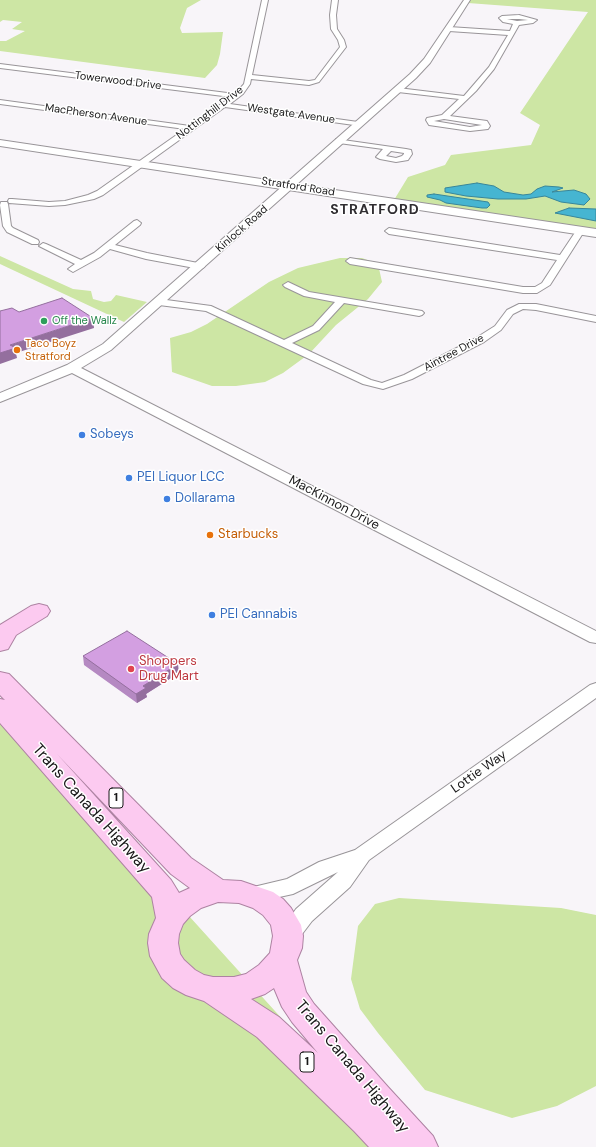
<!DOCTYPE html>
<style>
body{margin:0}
canvas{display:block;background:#f8f5f9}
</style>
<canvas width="596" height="1147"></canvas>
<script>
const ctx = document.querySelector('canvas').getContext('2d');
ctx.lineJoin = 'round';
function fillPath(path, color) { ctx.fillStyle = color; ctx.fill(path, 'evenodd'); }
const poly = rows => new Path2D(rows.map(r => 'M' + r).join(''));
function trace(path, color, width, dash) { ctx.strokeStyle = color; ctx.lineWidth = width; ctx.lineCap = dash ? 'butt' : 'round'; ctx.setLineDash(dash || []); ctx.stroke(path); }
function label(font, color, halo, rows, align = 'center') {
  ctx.font = font + ' "DM Sans",sans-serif'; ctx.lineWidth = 3; ctx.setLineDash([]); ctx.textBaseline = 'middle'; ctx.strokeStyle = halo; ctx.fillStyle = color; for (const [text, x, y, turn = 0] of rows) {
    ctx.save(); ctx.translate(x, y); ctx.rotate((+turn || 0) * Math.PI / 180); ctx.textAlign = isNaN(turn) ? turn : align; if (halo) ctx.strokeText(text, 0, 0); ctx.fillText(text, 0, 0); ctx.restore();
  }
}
fillPath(poly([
 [0,0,201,0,187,8,180,28,182,33,223,32,220,54,217,65,205,78,0,51,0,41,6,41,25,31,12,29,22,22,3,20,0,22],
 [470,0,596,0,596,231,394,200,408,177,445,165,451,155,531,145,540,125,520,113,588,12,468,3],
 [0,256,73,289,91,291,93,299,104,302,111,301,116,295,147,302,124,322,0,264],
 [340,258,362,258,378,264,382,282,368,299,336,325,309,354,283,373,265,382,236,386,212,386,172,372,170,338,191,332,207,324,269,282,298,268],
 [0,705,75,790,398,1147,0,1147],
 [399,898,561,908,596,915,596,1086,557,1106,512,1118,425,1090,378,1033,360,1009,351,979,358,926,375,904]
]), '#cde6a4');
const water = poly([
 [477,183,494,186,504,192,523,195,531,194,537,189,545,186,559,187,563,188,552,192,574,190,586,194,590,199,584,205,561,202,545,196,526,199,498,199,466,196,445,192,445,188,477,183],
 [434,194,488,202,490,205,487,208,482,208,446,203,440,200,427,197,427,195,434,194],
 [569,208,596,209,596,221,555,213,569,208]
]);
fillPath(water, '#46b5d1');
trace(water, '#38869a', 1);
const minor = poly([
 [262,0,268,0,252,75,309,81,315,80,340,47,338,40,331,29,330,15,332,0,338,0,336,15,337,29,344,40,346,47,319,82,309,85,251,79,250,84,243,94,230,104,358,122,362,124,361,126,225,107,103,195,94,199,65,205,49,206,9,203,8,201,9,199,12,199,49,202,65,201,88,195,97,191,185,129,0,104,0,100,190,126,231,97,0,68,0,64,235,94,244,84,262,0],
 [519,15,537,20,533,23,519,25,494,69,476,91,450,116,487,121,490,126,488,129,470,131,429,125,426,120,427,118,442,115,459,99,398,92,395,90,398,88,464,96,489,67,508,35,449,31,446,29,449,27,510,31,513,24,503,22,499,18,502,16,519,15],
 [507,19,519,19,528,20,517,21,507,19],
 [444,119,482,125,470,127,434,121,444,119],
 [336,139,406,149,411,150,412,154,408,160,396,162,380,159,376,157,383,149,339,143,336,143,336,139],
 [391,151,404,153,404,154,402,156,396,158,386,156,391,151],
 [1,202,7,202,8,204,11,226,13,228,38,240,39,242,38,244,32,244,7,232,3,226,0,205,1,202],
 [137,220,141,223,140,225,115,245,147,253,203,264,205,266,203,268,200,269,146,259,110,249,100,257,73,272,68,269,75,264,39,246,43,243,46,244,81,260,94,253,134,221,137,220],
 [581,227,585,230,550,285,537,293,523,293,350,264,346,261,350,258,523,287,535,287,542,283,557,260,389,234,385,231,389,228,560,255,578,228,581,227],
 [288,282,309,292,422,311,424,313,422,315,419,316,344,303,319,330,292,343,371,380,382,383,404,375,476,338,495,326,507,310,519,304,536,304,596,316,596,322,536,310,523,309,513,314,501,330,484,342,412,379,383,389,363,384,206,311,159,305,154,302,159,299,211,306,284,340,313,326,335,302,304,296,285,287,283,285,288,282]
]);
const tertiary = poly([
 [464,0,470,0,430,63,416,78,111,350,81,368,596,631,596,643,590,642,72,373,0,402,0,393,67,365,103,344,410,74,424,59,464,0],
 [596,683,596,698,369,860,350,887,312,921,296,942,288,945,280,942,277,936,296,909,338,872,293,894,252,903,245,901,241,895,245,889,287,879,319,862,355,850,590,685,596,683]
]);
const secondary = poly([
 [0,140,596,229,596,237,0,146,0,140]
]);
const trunk = poly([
 [39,604,47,606,50,611,47,616,16,635,8,649,0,651,0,625,31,606,39,604],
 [0,672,9,674,191,858,223,880,241,881,273,892,283,899,291,908,301,925,303,936,302,948,297,960,306,992,314,1004,388,1087,433,1136,438,1147,369,1147,354,1131,257,1037,204,1001,186,995,173,988,162,978,150,956,148,943,149,934,156,918,152,897,0,723,0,699,5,700,0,695,0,672],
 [57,754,171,874,190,888,179,893,171,880,57,754],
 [218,902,239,903,253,908,263,915,271,925,273,936,270,953,259,965,246,974,234,977,213,977,204,975,195,970,184,960,180,954,178,943,179,934,183,924,190,916,201,908,218,902],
 [274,988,282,1007,292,1022,318,1053,279,1017,251,999,265,994,274,988]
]);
trace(minor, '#999599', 2);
trace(tertiary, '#999599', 2);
trace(secondary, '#999599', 2);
trace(trunk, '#ad83a2', 2);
fillPath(minor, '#fff');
fillPath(tertiary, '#fff');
fillPath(secondary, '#fff');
fillPath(trunk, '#fccaf0');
fillPath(poly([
 [83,656,179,673,146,694,147,697,137,703,84,665]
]), '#b589c2');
fillPath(poly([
 [93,318,94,328,16,353,17,358,0,364,0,353,10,345],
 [178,664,179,673,146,694,147,697,137,703,136,694,143,686]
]), '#946f9e');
const building = poly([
 [62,298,93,318,10,345,16,348,0,353,0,311,12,308,19,312,62,298],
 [127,631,178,664,143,686,146,688,136,694,83,656,127,631]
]);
fillPath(building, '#d39fe1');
trace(building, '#946f9e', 1);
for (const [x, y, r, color] of [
 [44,321,4,"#2e9e5b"],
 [17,350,4,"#e8710a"],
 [82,435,4,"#3f7fe0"],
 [129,478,4,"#3f7fe0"],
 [167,499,4,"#3f7fe0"],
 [210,535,4,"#e8710a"],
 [212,615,4,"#3f7fe0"],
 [131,669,4,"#e0444e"]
]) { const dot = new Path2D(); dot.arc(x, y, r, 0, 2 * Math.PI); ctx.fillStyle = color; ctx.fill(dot); trace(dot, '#fff', 1.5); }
label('11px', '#191819', '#fff', [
 ["Towerwood Drive",118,81,7],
 ["Nottinghill Drive",210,113,-37],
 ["Westgate Avenue",291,114,8],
 ["MacPherson Avenue",96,115,8],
 ["Stratford Road",298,187,9],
 ["Kinlock Road",242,229,-41],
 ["Aintree Drive",454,353,-28]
]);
label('11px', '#27864d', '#fff', [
 ["Off the Wallz",52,321]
], 'left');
label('11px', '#c56008', '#fff', [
 ["Taco Boyz",25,344],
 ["Stratford",25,357]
], 'left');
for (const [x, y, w] of [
 [116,798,14],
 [307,1062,14]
]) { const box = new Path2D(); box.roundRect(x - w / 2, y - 10, w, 20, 3); ctx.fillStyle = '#fff'; ctx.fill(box); trace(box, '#191819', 1); }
label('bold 12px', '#191819', null, [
 ["1",116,798],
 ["1",307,1062]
]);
label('13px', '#366cbe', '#fff', [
 ["Sobeys",90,435],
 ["PEI Liquor LCC",137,478],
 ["Dollarama",175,499],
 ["PEI Cannabis",220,615]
], 'left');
label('13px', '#191819', '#fff', [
 ["MacKinnon Drive",334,503,28],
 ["Lottie Way",479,772,-35]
]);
label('13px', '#c56008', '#fff', [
 ["Starbucks",218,535]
], 'left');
label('13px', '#be3a42', '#fff', [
 ["Shoppers",139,662],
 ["Drug Mart",139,677]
], 'left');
ctx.letterSpacing = '1px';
label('bold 14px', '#302d31', '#fff', [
 ["STRATFORD",375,210]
]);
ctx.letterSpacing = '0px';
label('16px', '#191819', '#fff', [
 ["Trans Canada Highway",91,809,48],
 ["Trans Canada Highway",352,1067,50]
]);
</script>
